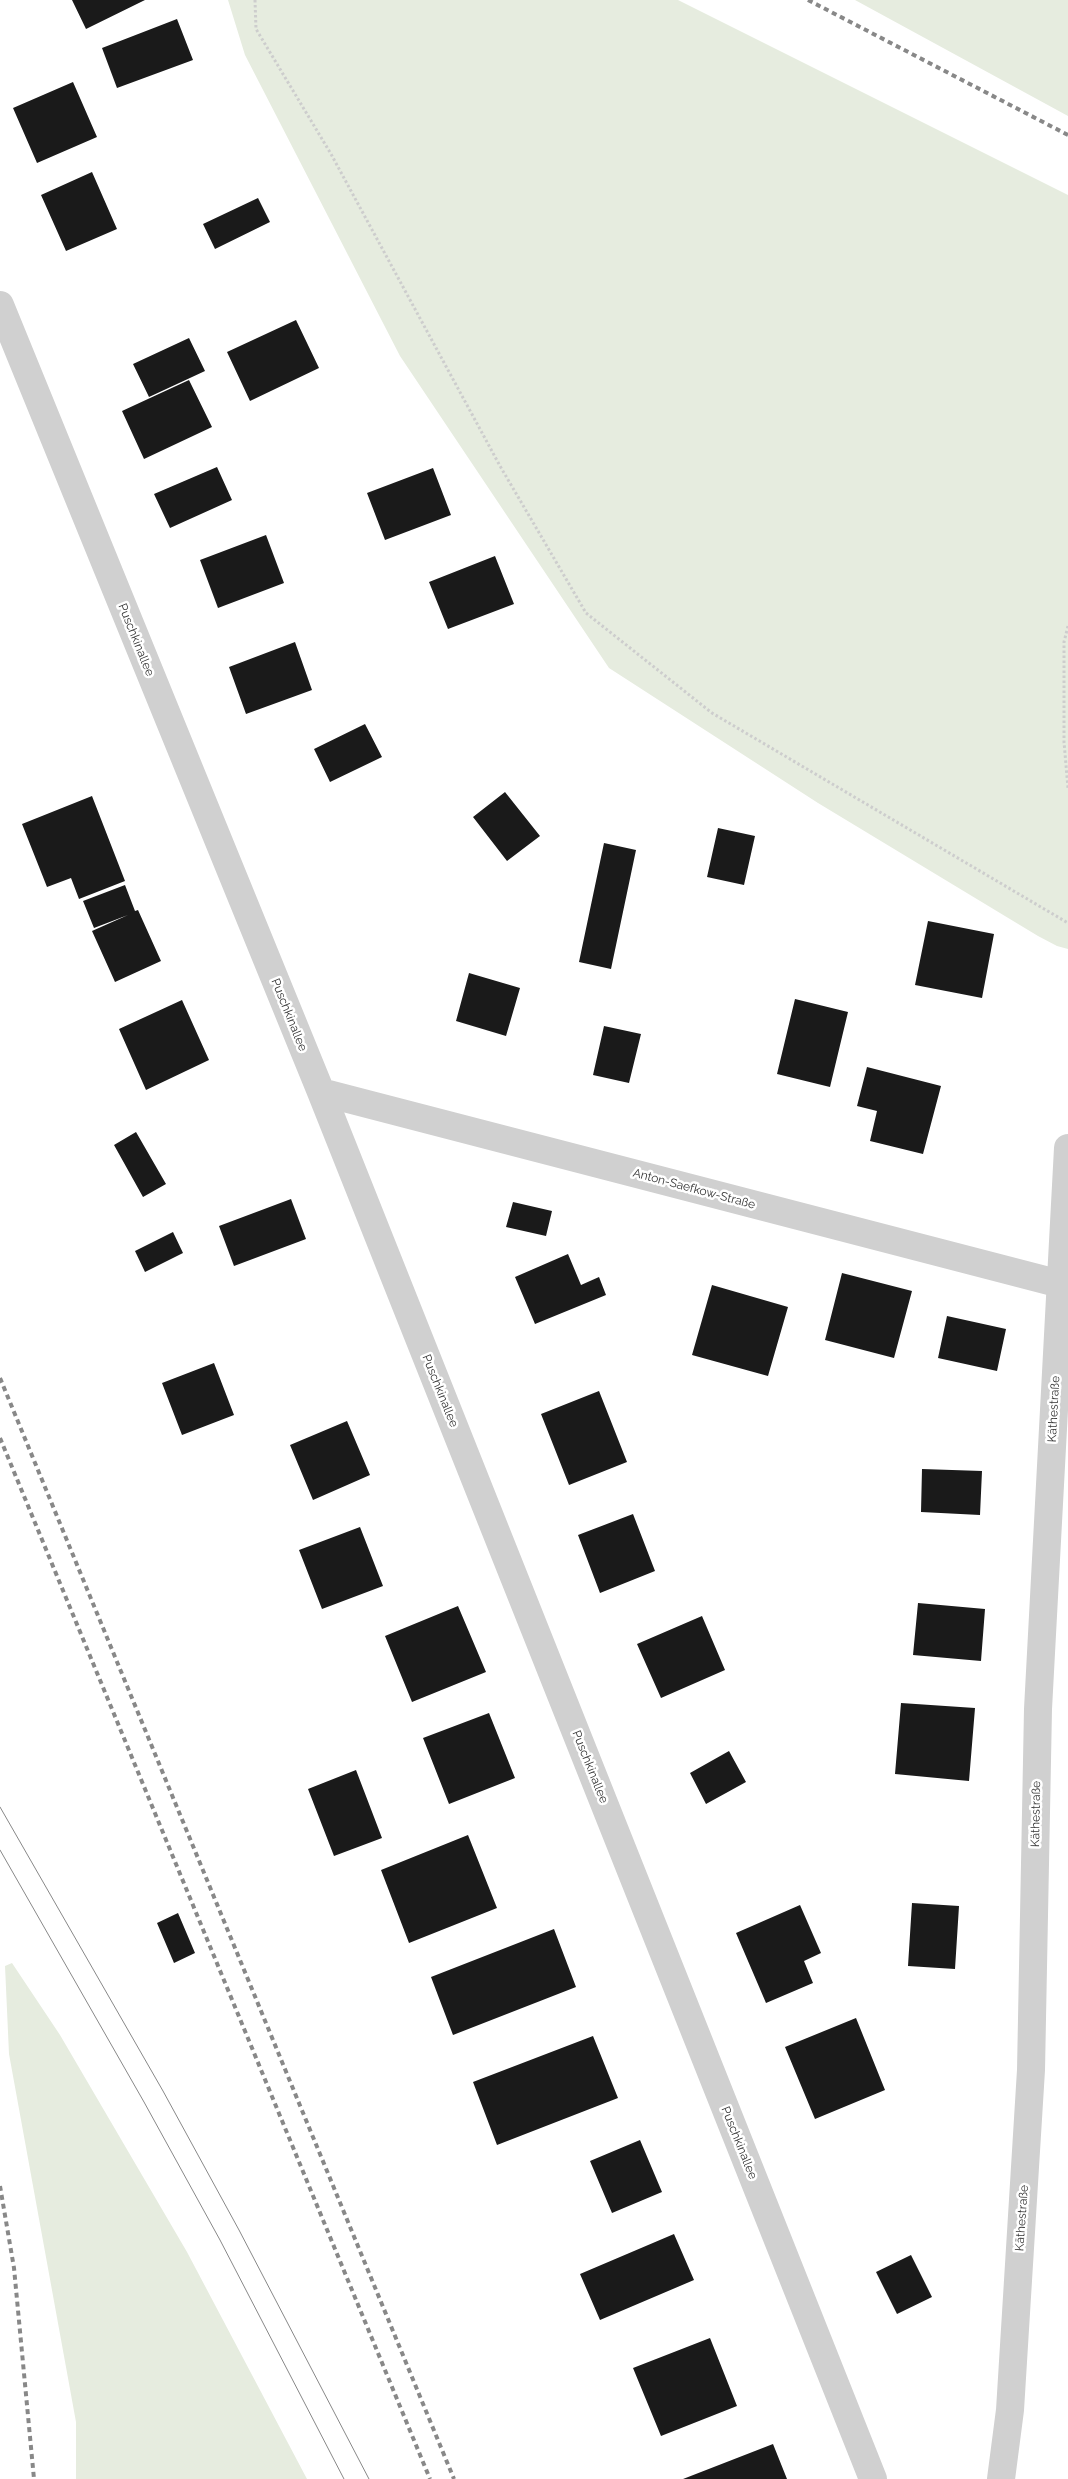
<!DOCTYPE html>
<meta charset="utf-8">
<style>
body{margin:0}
canvas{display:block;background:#fff}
</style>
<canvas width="1068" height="2479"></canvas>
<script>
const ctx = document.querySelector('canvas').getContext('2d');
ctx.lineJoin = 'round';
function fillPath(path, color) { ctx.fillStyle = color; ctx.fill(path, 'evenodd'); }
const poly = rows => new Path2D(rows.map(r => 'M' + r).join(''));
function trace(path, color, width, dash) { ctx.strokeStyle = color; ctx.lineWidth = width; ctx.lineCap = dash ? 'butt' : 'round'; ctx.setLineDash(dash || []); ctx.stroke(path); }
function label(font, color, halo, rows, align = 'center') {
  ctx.font = font + ' Raleway,sans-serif'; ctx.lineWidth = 5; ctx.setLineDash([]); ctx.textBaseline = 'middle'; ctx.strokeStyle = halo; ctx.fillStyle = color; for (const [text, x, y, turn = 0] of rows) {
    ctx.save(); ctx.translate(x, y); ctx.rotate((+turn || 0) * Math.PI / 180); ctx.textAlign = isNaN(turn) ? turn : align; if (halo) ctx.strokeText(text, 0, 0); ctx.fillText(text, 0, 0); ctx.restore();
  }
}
fillPath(poly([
 [228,0,678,0,1068,195,1068,949,1057,946,1038,936,818,803,609,668,400,356,245,55],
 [855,0,1068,0,1068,116],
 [12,1963,60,2035,187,2252,307,2479,76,2479,76,2422,9,2054,5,1966]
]), '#e6ecdf');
fillPath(poly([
 [72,0,145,0,86,29],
 [177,19,193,60,117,88,102,48],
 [73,82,97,137,37,163,13,108],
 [92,172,117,229,66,251,41,195],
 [258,198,270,222,215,249,203,224],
 [296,320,319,368,250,401,227,352],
 [189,338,205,371,149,397,133,364],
 [189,380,212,427,144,459,122,411],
 [217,467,232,500,170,528,154,494],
 [433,468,451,515,385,540,367,493],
 [266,535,284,583,218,608,200,560],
 [495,556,514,604,448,629,429,582],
 [295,642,312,690,246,714,229,667],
 [365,724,382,757,330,782,314,749],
 [505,792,540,836,507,861,473,817],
 [92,796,125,881,79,899,71,878,47,887,22,824],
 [718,828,755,836,744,885,707,877],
 [604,843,636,850,611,969,579,962],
 [125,885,135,911,138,910,161,961,115,982,92,931,128,915,94,928,83,901],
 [928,921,994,934,982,998,915,985],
 [469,973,520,988,506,1036,456,1021],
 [795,999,848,1012,830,1087,777,1074],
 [182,1000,209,1060,146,1090,119,1029],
 [604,1026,641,1034,629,1083,593,1075],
 [867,1067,941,1086,923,1154,870,1141,877,1111,857,1106],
 [136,1132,166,1184,143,1197,114,1145],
 [291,1199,306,1239,234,1266,219,1226],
 [513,1202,552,1211,546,1236,506,1227],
 [173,1232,183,1253,145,1272,135,1251],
 [568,1254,581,1285,599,1277,606,1295,535,1324,515,1277],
 [842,1273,912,1291,894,1358,825,1340],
 [712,1285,788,1307,768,1376,692,1355],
 [947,1316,1006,1329,997,1371,938,1358],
 [214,1363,234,1415,182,1435,162,1383],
 [599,1391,627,1462,569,1485,541,1414],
 [347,1421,370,1475,313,1500,290,1445],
 [922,1469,982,1471,980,1515,921,1512],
 [633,1514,655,1571,600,1593,578,1535],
 [360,1527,383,1586,322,1609,299,1550],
 [918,1603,985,1609,981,1661,913,1655],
 [458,1606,486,1672,412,1702,385,1636],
 [702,1616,725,1670,661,1698,637,1644],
 [901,1703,975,1708,969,1781,895,1774],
 [489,1713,515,1778,449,1804,423,1738],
 [729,1751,746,1782,706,1804,690,1773],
 [356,1770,382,1838,334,1856,308,1789],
 [468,1835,497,1908,409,1943,381,1870],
 [912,1903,959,1906,955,1969,908,1966],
 [800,1905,821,1953,804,1961,813,1983,766,2003,736,1933],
 [178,1913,195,1953,174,1963,157,1923],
 [554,1929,576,1987,453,2035,431,1977],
 [856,2018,885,2090,815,2119,785,2047],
 [593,2036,618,2098,497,2145,473,2082],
 [640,2140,662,2192,612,2213,590,2161],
 [674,2234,694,2280,600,2320,580,2274],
 [911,2255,932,2297,897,2314,876,2272],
 [710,2338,737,2406,661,2436,633,2368],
 [773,2444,787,2479,683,2479]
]), '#1a1a1a');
trace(poly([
 [255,0,256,29,331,154,500,466,586,613,712,713,1068,923],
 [1068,626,1064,642,1064,742,1068,788]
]), '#cdcdcd', 3, [2.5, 2.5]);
trace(poly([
 [0,305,321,1092,873,2479],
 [321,1092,1068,1286],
 [1001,2479,1010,2410,1031,2070,1038,1709,1068,1148]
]), '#d0d0d0', 28);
trace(poly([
 [0,1807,163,2091,239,2230,369,2479],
 [0,1850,144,2102,220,2240,344,2479]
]), '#888', 1);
trace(poly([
 [808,0,1068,135],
 [0,1378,454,2479],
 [0,1438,430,2479],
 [0,2186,14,2268,34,2479]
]), '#888', 4, [5, 4]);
label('12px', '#333', '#fff', [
 ["Puschkinallee",136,640,68],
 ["Puschkinallee",289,1015,68],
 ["Anton-Saefkow-Straße",694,1189,15],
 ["Puschkinallee",440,1391,68],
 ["Käthestraße",1054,1409,-87],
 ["Puschkinallee",590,1767,68],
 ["Käthestraße",1036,1814,-89],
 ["Puschkinallee",739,2143,68],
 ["Käthestraße",1022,2218,-86]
]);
</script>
